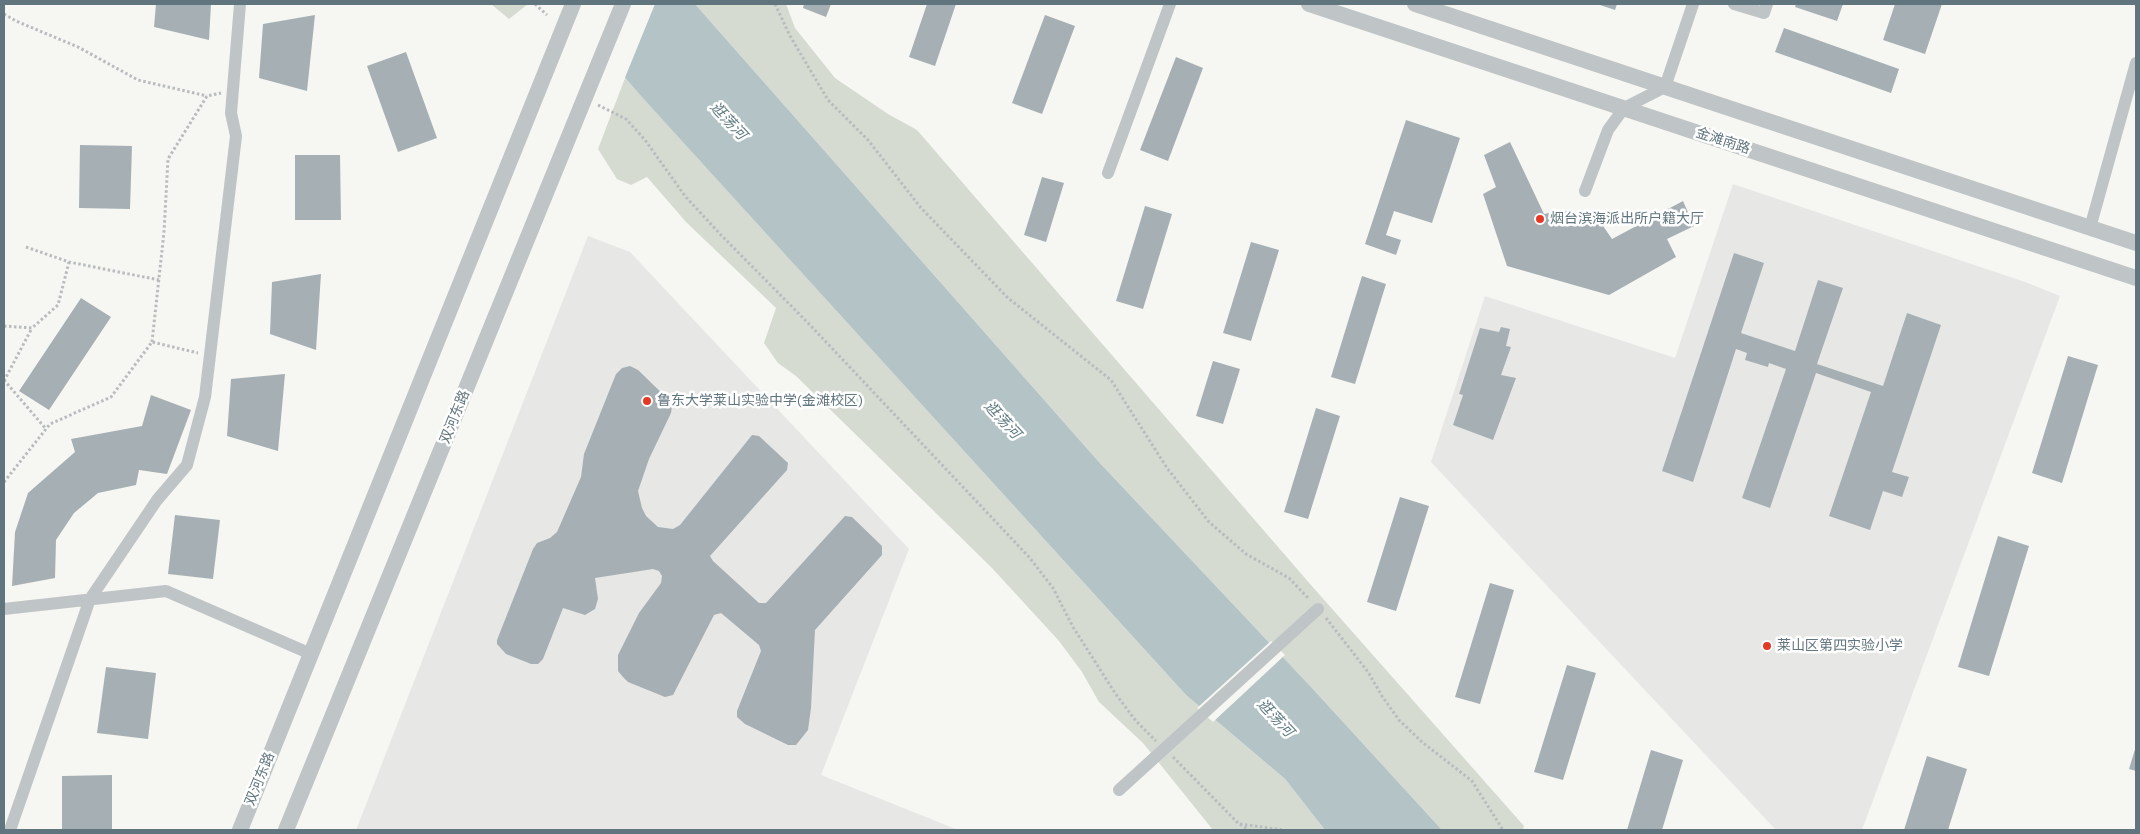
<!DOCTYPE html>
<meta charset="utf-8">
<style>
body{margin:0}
#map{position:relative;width:2140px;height:834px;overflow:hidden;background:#f6f6f2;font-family:"Work Sans",sans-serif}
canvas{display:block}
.frame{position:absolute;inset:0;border:5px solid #61757e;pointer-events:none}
</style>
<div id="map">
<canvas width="2140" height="834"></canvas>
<div class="frame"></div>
</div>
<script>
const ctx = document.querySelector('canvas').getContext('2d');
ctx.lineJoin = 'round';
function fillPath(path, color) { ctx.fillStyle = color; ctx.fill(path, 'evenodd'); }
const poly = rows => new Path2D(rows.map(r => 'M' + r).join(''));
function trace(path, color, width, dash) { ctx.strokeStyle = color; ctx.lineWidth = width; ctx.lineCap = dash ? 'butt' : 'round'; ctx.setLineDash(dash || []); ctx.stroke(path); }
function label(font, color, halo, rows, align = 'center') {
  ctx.font = font + ' "Work Sans","Noto Sans SC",sans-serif'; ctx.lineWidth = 5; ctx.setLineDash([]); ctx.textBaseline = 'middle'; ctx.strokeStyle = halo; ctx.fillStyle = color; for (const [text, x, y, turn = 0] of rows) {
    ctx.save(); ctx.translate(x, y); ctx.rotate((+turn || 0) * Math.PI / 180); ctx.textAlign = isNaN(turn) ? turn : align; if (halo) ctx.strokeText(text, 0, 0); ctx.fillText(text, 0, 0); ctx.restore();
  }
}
fillPath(poly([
 [1733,184,2025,282,2060,296,1862,830,1776,830,1431,462,1485,296,1675,358],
 [588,236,630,252,909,549,821,775,958,830,356,830]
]), '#e7e7e6');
fillPath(poly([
 [491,4,528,4,509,19],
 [695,4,786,4,795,28,835,78,888,114,917,130,1311,585,1524,826,1523,830,1442,830,1312,688,1098,461],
 [625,78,1186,695,1285,779,1325,830,1213,830,1143,743,1099,702,1082,672,1059,641,992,568,796,376,778,363,764,343,776,308,686,222,647,177,631,185,617,179,598,149]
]), '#d6dbd2');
fillPath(poly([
 [577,4,695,4,1098,461,1312,688,1442,830,1325,830,1285,779,1186,695,641,96,605,55]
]), '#b4c4c6');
fillPath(poly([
 [574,4,655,4,624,80,603,56],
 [1271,641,1285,655,1213,722,1197,708]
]), '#f6f6f2');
fillPath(poly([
 [156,4,211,4,209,40,154,27],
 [804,4,831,4,826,17,803,8],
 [927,4,956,4,935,66,909,57],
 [1597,4,1617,4,1615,10],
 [1796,4,1843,4,1837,21,1795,7],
 [1895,4,1942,4,1925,54,1883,40],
 [315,15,307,91,259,78,263,24],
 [1045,15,1075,26,1042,114,1012,103],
 [1784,28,1899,69,1891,93,1775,52],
 [406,52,437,138,398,152,367,66],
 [1176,57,1203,68,1168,161,1140,150],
 [1406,120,1460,138,1432,223,1394,211,1386,235,1401,240,1396,255,1365,244],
 [1510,142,1544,214,1562,210,1601,223,1612,239,1683,201,1694,226,1667,239,1676,257,1609,295,1507,266,1483,194,1496,187,1484,155],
 [80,145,132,146,130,209,79,208],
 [295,155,340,155,341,220,295,220],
 [1042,177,1064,183,1046,242,1024,235],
 [1145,206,1172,214,1143,309,1116,301],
 [1251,242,1279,250,1251,341,1223,333],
 [1734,253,1764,263,1741,333,1795,351,1818,280,1843,288,1817,364,1883,386,1907,313,1941,325,1892,472,1909,477,1902,497,1883,491,1870,530,1829,516,1871,392,1816,373,1770,508,1742,498,1786,369,1769,363,1768,367,1745,360,1747,353,1736,349,1693,482,1662,471],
 [321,274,316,350,270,334,272,282],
 [1362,276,1386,284,1355,384,1331,377],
 [81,298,111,317,49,410,19,391],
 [1501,327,1510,329,1506,346,1511,347,1501,375,1516,378,1493,440,1453,425,1463,395,1459,394,1480,328,1499,332],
 [2068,356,2098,365,2062,483,2032,473],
 [1213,361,1240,369,1223,424,1196,416],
 [630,366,638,370,670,401,672,406,671,413,649,459,638,491,642,508,646,516,658,527,673,529,680,525,752,435,759,436,788,463,787,470,710,556,713,561,759,603,766,603,845,516,852,517,882,546,882,555,815,630,811,708,808,730,796,745,788,745,745,724,737,717,737,711,761,651,759,645,721,613,714,615,673,695,665,697,628,682,623,677,618,671,618,655,639,613,661,583,662,576,659,571,653,569,595,578,598,599,595,609,585,615,563,608,543,659,538,664,531,664,506,654,497,644,497,640,533,549,537,543,550,538,557,532,581,477,584,454,616,374,622,368],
 [285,374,278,451,227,436,231,379],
 [151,395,191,410,167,474,139,470,136,485,98,493,74,513,56,540,55,578,12,586,15,532,28,493,75,452,71,439,142,426],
 [1316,408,1340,416,1308,519,1284,512],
 [1400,497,1429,506,1396,611,1367,602],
 [175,515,220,520,213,579,168,574],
 [1998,536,2029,546,1989,676,1958,667],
 [1490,583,1514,590,1480,704,1455,697],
 [1567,665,1596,673,1563,780,1534,772],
 [106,667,156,673,148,739,97,733],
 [2136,746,2136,771,2129,769],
 [1651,750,1683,760,1662,830,1627,830],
 [1927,756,1967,769,1948,830,1904,830],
 [112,775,112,830,62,830,62,776]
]), '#a6b0b4');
trace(poly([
 [535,4,547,15],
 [775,4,790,36,828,100,868,140,921,208,1008,298,1111,380,1167,468,1209,522,1246,554,1289,578,1309,599],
 [4,14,16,21,78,47,138,80,207,96],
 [598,105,626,119,645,140,685,196,720,234,811,326,1029,557,1053,588,1073,627,1115,693,1136,721,1156,741],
 [26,247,69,262,159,280],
 [4,326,32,328,58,305,69,262],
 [152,342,164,232,168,159,207,96,221,93],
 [4,380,46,429],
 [4,381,32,328],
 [4,482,50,424,111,397,152,342,198,353],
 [1326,618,1368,672,1382,696,1399,720,1422,742,1472,781,1503,830],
 [1173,757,1239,824,1249,830],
 [1240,824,1283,830]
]), '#b9bcbe', 3, [2.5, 2.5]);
trace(poly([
 [1734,4,1764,13,1767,4],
 [1108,173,1170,4],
 [1585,191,1608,130,1624,108,1665,87,1693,4],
 [2090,228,2136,63],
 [4,609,166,591,311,654],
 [1119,790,1318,609],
 [10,830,90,599,157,500,187,465,205,397,236,136,231,113,240,4]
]), '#bfc4c7', 12);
trace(poly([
 [1309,4,2136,278],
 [1415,4,2136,243],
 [240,830,573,4],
 [286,830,623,4]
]), '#bfc4c7', 16);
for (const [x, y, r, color] of [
 [1540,219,5,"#e43a25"],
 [647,401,5,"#e43a25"],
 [1767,646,5,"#e43a25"]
]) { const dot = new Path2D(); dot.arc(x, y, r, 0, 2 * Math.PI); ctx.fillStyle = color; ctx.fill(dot); trace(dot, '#fff', 2); }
label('14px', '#61757e', '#fff', [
 ["金滩南路",1723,141,18],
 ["双河东路",455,417,-68],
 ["双河东路",260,779,-68]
]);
label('14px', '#61757e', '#fff', [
 ["烟台滨海派出所户籍大厅",1550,219],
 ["鲁东大学莱山实验中学(金滩校区)",657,401],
 ["莱山区第四实验小学",1777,646]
], 'left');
label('italic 15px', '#607b80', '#fff', [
 ["逛荡河",728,121,47],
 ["逛荡河",1002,420,47],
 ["逛荡河",1275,718,47]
]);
</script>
